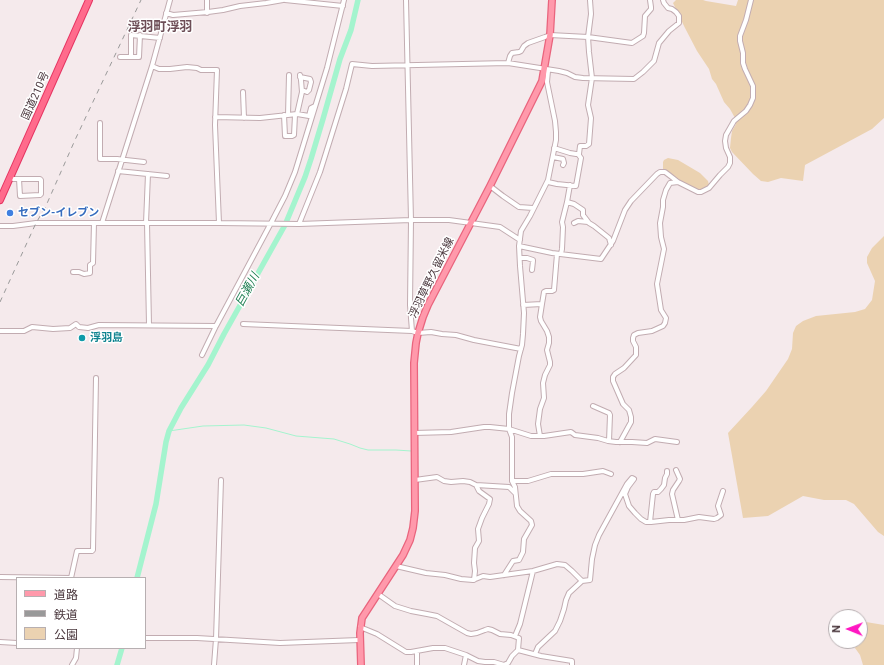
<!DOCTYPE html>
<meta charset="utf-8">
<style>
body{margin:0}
#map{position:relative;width:884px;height:665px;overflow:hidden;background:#f5eaec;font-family:Roboto,"Noto Sans JP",sans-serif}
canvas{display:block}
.legend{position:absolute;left:16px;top:577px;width:130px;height:72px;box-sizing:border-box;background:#fff;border:1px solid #b7afb1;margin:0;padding:5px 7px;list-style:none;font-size:12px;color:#4a373d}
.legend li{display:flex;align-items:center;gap:8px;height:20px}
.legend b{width:20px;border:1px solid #b7afb1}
.north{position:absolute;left:828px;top:609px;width:40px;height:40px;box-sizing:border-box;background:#fff;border:1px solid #b7afb1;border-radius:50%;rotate:271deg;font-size:11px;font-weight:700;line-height:16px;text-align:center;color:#4a373d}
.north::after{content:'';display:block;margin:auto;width:14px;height:18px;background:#ff17c2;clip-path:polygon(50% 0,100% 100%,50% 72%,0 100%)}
</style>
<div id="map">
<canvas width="884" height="665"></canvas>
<ul class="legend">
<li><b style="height:5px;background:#ff99ab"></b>道路</li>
<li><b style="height:5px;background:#999"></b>鉄道</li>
<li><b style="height:11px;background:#ebd2b1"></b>公園</li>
</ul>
<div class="north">N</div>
</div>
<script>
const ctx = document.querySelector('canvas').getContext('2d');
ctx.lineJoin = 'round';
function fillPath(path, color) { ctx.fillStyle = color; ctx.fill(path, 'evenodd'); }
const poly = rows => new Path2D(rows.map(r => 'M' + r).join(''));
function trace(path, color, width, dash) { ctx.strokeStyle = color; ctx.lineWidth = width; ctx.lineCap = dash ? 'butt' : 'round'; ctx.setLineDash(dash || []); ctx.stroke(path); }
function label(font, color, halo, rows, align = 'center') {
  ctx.font = font + ' Roboto,"Noto Sans JP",sans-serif'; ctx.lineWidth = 3; ctx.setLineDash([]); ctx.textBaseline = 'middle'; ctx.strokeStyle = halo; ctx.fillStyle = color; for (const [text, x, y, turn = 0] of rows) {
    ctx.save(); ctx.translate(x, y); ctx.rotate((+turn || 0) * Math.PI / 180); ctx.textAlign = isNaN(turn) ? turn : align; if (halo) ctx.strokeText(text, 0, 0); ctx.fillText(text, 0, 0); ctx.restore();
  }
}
fillPath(poly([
 [676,0,703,0,706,1,736,6,738,0,884,0,884,118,872,129,805,165,803,181,781,178,768,182,761,181,753,174,732,152,730,148,731,138,732,131,736,124,735,118,730,109,724,102,716,84,712,79,709,69,697,51,685,28,673,3],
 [668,158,678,160,700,173,708,181,709,185,708,189,694,189,668,176,663,169,663,162,664,160],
 [884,236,884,536,878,532,854,504,846,500,824,500,803,496,768,516,743,518,728,433,752,407,766,391,788,359,792,349,793,333,796,326,803,321,816,316,855,312,865,309,872,300,875,281,867,263,867,257,872,248],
 [866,622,884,625,884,665,863,665,860,655,850,641,860,641,860,626]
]), '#ebd2b1');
trace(poly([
 [169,431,203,426,244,425,266,428,296,436,334,439,350,444,360,448,368,450,396,450,411,451]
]), '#a4f4ce', 1);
trace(poly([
 [137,578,156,504,166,442,169,431,181,408,208,365,224,334,285,225,305,177,311,159,323,119,340,59,351,30,358,0],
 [117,665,122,648]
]), '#a4f4ce', 5.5);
const minor = poly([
 [285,0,343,6],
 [406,0,411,220,410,305,412,331,418,333,431,332,442,334,456,335,474,340,521,349],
 [166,13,173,15,208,12,223,10,240,6,266,3,283,0],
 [207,13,207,0],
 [120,57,139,57,140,35],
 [131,57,131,35,160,38],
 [508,63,510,56,512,53,519,52,521,51,524,46,528,43,545,37,550,35,588,37,632,43,643,36,644,33,645,16,651,9,651,7,650,0],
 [152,66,159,69,170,69,187,67,197,68,201,70,217,70,215,125,219,223],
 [300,77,310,79,311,82,309,90,307,92,302,90],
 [243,92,244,118],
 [297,114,302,92,301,80,300,75],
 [284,115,285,136,292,136,294,135,295,115],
 [288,115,289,75],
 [215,117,260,118,297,114,309,116,311,108,315,106],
 [100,123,100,159,117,159,144,162],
 [554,148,570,153,576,154,579,154,580,146,586,146,589,144,591,118,588,105,592,78,589,52,588,37,591,14,590,0],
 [553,157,563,159,564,163,563,165],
 [118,171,167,176],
 [10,178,14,179,40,179,41,180,41,194,40,195,20,196,19,179],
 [548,182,557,184,576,186,581,158,578,154],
 [490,186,503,196,519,207,533,208],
 [567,202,574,204,583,210,583,215,589,223,594,226,609,238,611,245],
 [102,223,152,66,170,0],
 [146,223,148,174],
 [147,223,149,325],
 [574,223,578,221,588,222],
 [299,224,320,172,346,89,352,64,372,66,508,63,559,71,567,73,575,77,583,78,634,79,643,72,654,61,659,43,669,31,679,23,679,16,676,12,672,9,668,8,664,3,663,0],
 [0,226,13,226,36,223,219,223,299,224,411,220,449,220,500,227,520,240],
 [519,246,552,253,601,259,613,241,625,210,631,201,657,174,660,172,665,172,669,175,678,182,698,192,701,192,709,188,720,175,728,167,730,163,730,157,726,148,725,141,726,135,734,121,746,111,750,105,753,98,753,86,745,69,743,63,743,53,740,41,740,36,746,20,751,0],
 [561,254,562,249,563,227,562,222,567,202,570,185],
 [520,258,527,258,533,260,533,261,532,270],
 [73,272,79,272,84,274,90,273,90,265,93,263,94,223],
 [542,304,544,292,546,291,552,291,554,290,557,254],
 [523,305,542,304,540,317,541,321,547,331,549,337,549,343,547,350,550,362,550,365,545,375,543,383,544,398,540,409,538,424,540,436],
 [243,324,412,331],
 [0,331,24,331,32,327,53,329,70,328,76,324,79,327,88,328,99,325,216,326],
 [202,355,216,326,271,223,285,196,295,172,327,68,344,0],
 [593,406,609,413,610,415,609,441],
 [414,433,451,432,484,427,490,427,509,429,531,436,544,436,571,432,575,435,598,438,608,441,616,442,632,442,647,443,655,439,677,442],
 [620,442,631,422,631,417,629,410,623,404,613,381,613,377,615,374,624,368,636,355,636,347,633,341,633,338,634,335,638,333,652,331,663,326,665,323,666,318,661,310,657,284,664,249,661,237,660,223,663,207,663,200,666,190,670,183,678,182],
 [676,470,680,479,679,481,673,490,672,494,678,520],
 [415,480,437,477,444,481,451,482,463,481,470,482,476,485,479,491,490,499,489,504,482,518,478,529,479,541,475,548,474,563,475,571,474,580],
 [512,481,528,481,551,474,583,474,603,471,611,474],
 [476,485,509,487,515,493],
 [650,522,653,494,654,492,658,492,661,489,664,485,665,478,667,474,667,471],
 [396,566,426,573,445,575,461,579,473,580,483,576,490,577,504,575,533,571,557,564,565,565,572,571,582,581,590,580,592,559,595,545,599,535,627,484,632,478,634,479,628,487,625,494,629,506,635,513,641,519,646,522,651,522,669,520,684,520,699,517,714,519,717,518,721,515,718,506,723,491],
 [504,575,513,561,519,560,523,552,524,539,532,525,531,521,520,511,517,506,515,487,512,481,512,437,509,429,509,414,512,393,519,356,522,345,523,334,524,313,520,266,519,246,521,231,530,216,548,180,556,140,556,132,555,121,547,82,548,71,544,69],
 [0,577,71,578,77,551,92,551,93,550,96,378],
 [378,594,395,606,411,611,427,614,437,616,467,633,471,634,477,633,485,630,488,629,492,630,500,634,511,635,519,638,518,650,512,656,508,663,504,665],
 [360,627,377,634,406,652,411,652,433,648,445,648,466,655,478,661,485,662,494,662,504,665],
 [515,636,520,624,533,571],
 [145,638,197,638,280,643,359,640],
 [0,642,17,643],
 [518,650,541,656,572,661,572,665],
 [417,651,417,665],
 [535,654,538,647,555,631,560,621,564,609,566,600,569,593,582,581],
 [72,665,76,658,77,648],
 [214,665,216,639,221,480],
 [464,665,466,655]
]);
const major = poly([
 [361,665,360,633,362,618,403,555,410,540,413,528,415,511,414,363,416,343,418,333,423,317,428,305,490,186,542,81,550,35,552,0]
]);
const highway = poly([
 [0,200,89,0]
]);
trace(minor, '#c2acb1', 6);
trace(major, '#e9647d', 8);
trace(highway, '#e53562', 8);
trace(minor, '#fff', 4);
trace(major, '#ff99ab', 5.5);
trace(highway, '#ff6b8c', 6);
trace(poly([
 [0,302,36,223,45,208,75,140,141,0]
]), '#999', 1, [5, 5]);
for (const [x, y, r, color] of [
 [10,213,4,"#3f7fe0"],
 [82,338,4,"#0f9aa8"]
]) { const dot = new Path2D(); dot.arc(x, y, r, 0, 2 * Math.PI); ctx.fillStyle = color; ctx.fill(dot); trace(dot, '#fff', 1.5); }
label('11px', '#4a373d', '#fff', [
 ["国道210号",36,96,-66],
 ["浮羽草野久留米線",432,278,-64]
]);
label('bold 11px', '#366cbe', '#fff', [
 ["セブン-イレブン",18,213]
], 'left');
label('bold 11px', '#0d838f', '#fff', [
 ["浮羽島",90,338]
], 'left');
label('italic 12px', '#218054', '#fff', [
 ["巨瀬川",248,290,-61]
]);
label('bold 13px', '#6d4e57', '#fff', [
 ["浮羽町浮羽",160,28]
]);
</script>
